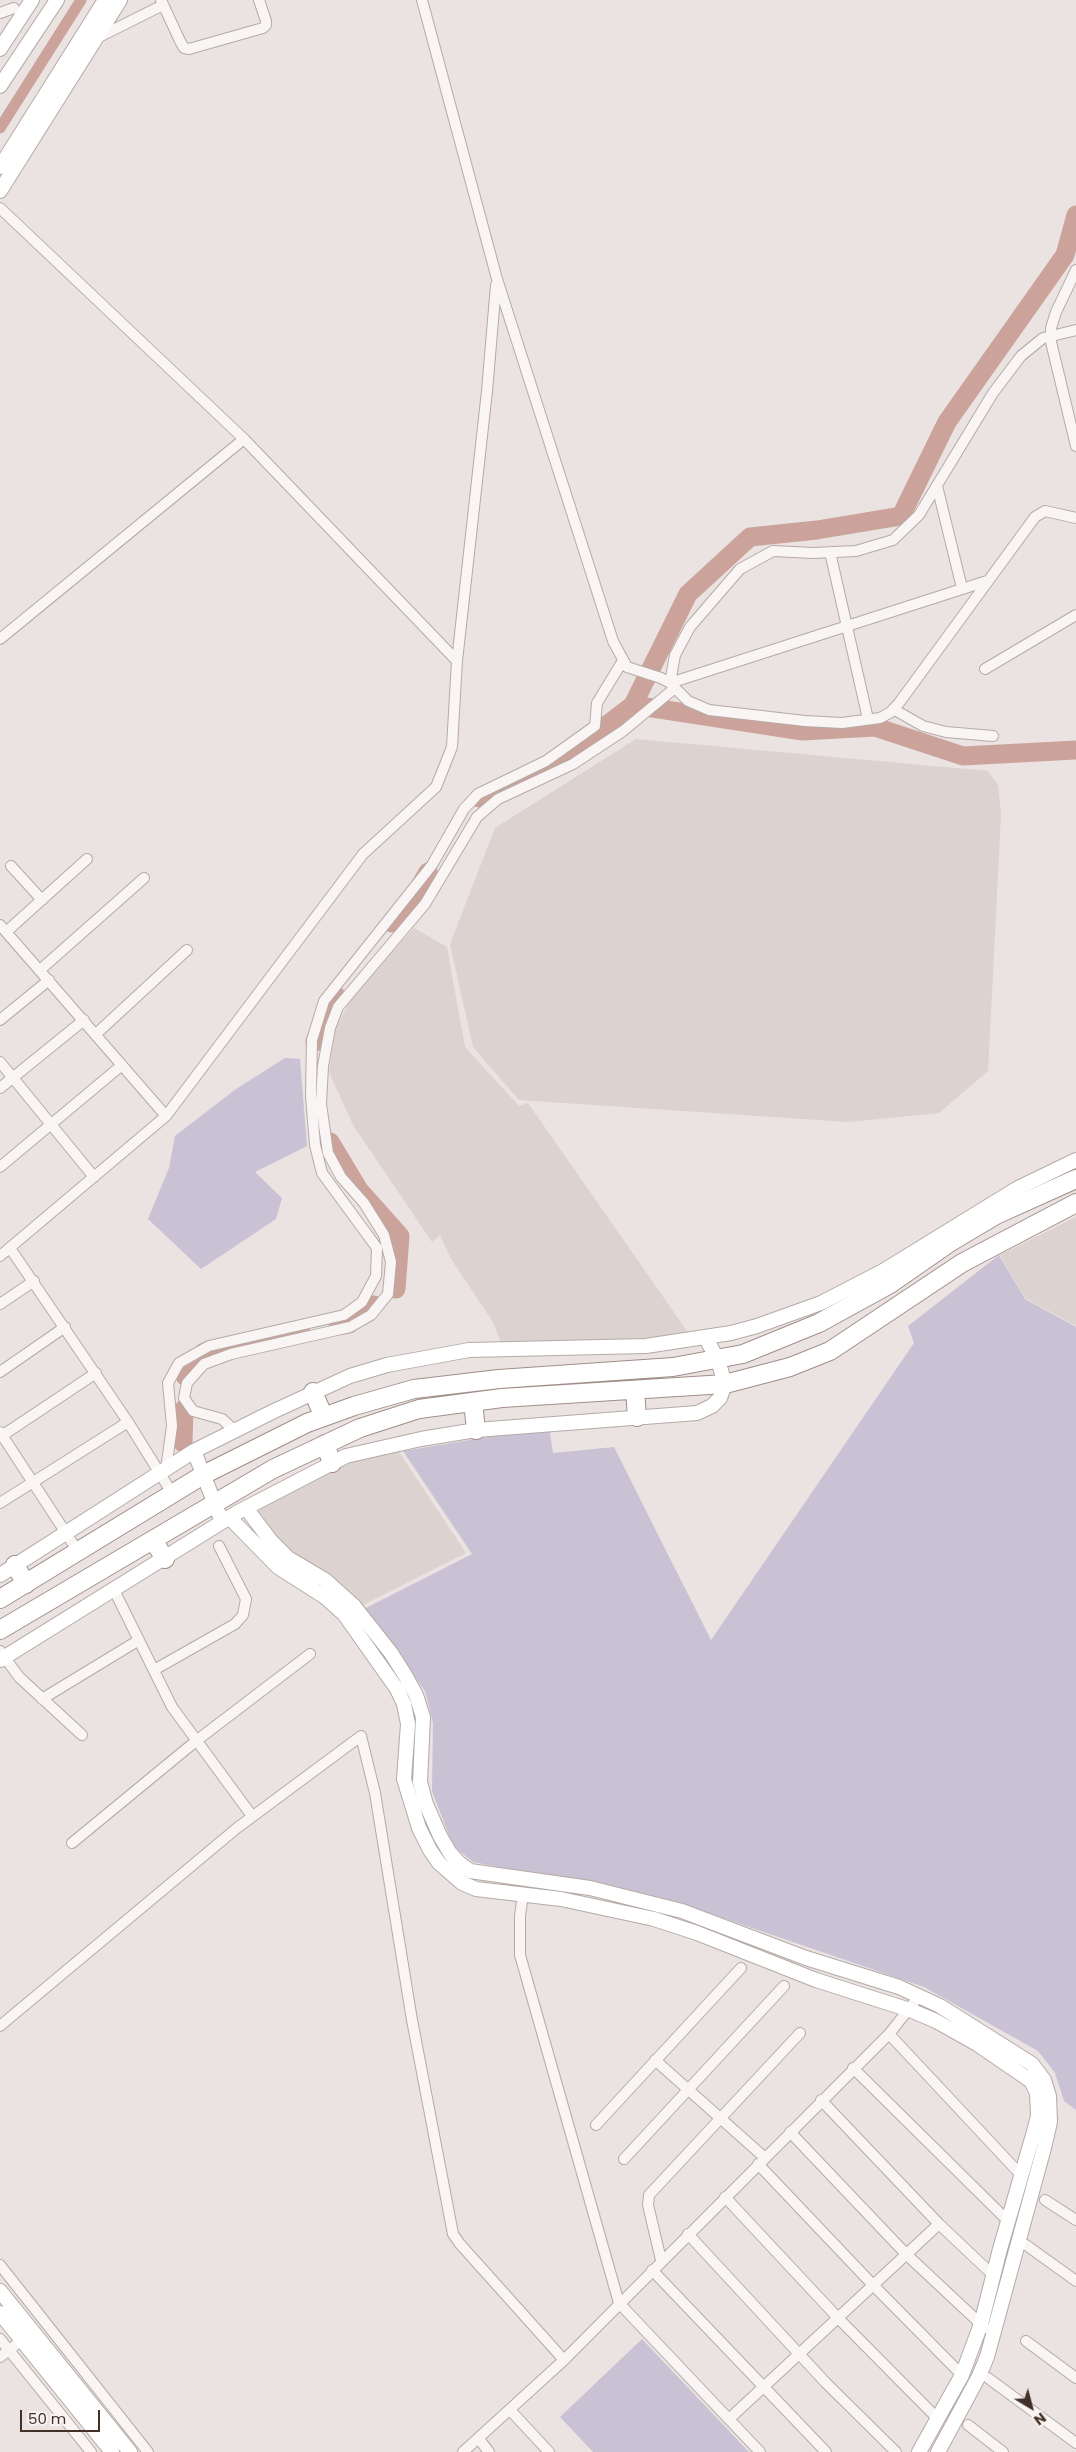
<!DOCTYPE html>
<style>
body{margin:0}
#map{position:relative;width:1076px;height:2452px;overflow:hidden;background:#eae3e1;font-family:Poppins,sans-serif}
canvas{display:block}
.north{position:absolute;left:1006px;top:2382px;width:50px;height:50px;-webkit-text-stroke:4px #f8f2f1;paint-order:stroke;rotate:143deg;font-size:14px;font-weight:700;line-height:20px;text-align:center;color:#433029}
.north::after{content:'';display:block;margin:auto;width:18px;height:22px;background:#433029;clip-path:polygon(50% 0,100% 100%,50% 72%,0 100%)}
.scale{position:absolute;left:20px;top:2410px;width:80px;height:22px;box-sizing:border-box;border:2px solid #433029;border-top:0;padding-left:6px;font-size:15px;line-height:18px;white-space:nowrap;color:#433029;-webkit-text-stroke:4px #f8f2f1;paint-order:stroke}
</style>
<div id="map">
<canvas width="1076" height="2452"></canvas>
<div class="north">N</div>
<div class="scale">50 m</div>
</div>
<script>
const ctx = document.querySelector('canvas').getContext('2d');
ctx.lineJoin = 'round';
function fillPath(path, color) { ctx.fillStyle = color; ctx.fill(path, 'evenodd'); }
const poly = rows => new Path2D(rows.map(r => 'M' + r).join(''));
function trace(path, color, width, dash) { ctx.strokeStyle = color; ctx.lineWidth = width; ctx.lineCap = dash ? 'butt' : 'round'; ctx.setLineDash(dash || []); ctx.stroke(path); }
fillPath(poly([
 [636,739,988,771,998,785,1001,813,988,1071,939,1113,848,1122,519,1100,473,1047,450,944,495,828],
 [414,928,447,947,465,1047,519,1106,528,1103,689,1334,648,1342,502,1345,493,1322,451,1259,440,1235,432,1242,353,1125,329,1072,335,1030,352,997],
 [1076,1217,1076,1326,1025,1298,1000,1255],
 [397,1449,466,1553,363,1605,333,1582,290,1555,251,1510,347,1459]
]), '#dcd2cf');
fillPath(poly([
 [285,1058,300,1059,307,1146,255,1172,282,1198,276,1219,201,1269,148,1219,169,1168,175,1136,236,1089],
 [999,1255,1025,1299,1076,1327,1076,2110,1064,2101,1055,2073,1038,2051,924,1987,682,1904,473,1862,453,1846,432,1791,433,1723,425,1691,364,1609,472,1554,403,1451,549,1427,553,1453,614,1447,711,1640,914,1343,908,1326],
 [642,2339,749,2452,593,2452,560,2417]
]), '#c9c2d5');
trace(poly([
 [0,128,81,0]
]), '#cca39b', 11);
trace(poly([
 [633,705,803,731,875,727,963,756,1076,750],
 [479,798,552,767,633,705,688,594,750,537,817,530,901,516,947,422,1065,255,1076,215],
 [392,923,407,909,428,872],
 [315,1042,335,994],
 [330,1142,359,1190,400,1236,396,1289],
 [338,1326,349,1324,374,1305],
 [185,1376,204,1352,301,1333],
 [183,1443,184,1409]
]), '#cca39b', 19);
const street = poly([
 [161,0,180,41,184,48,189,49,263,28,266,25,266,21,259,0],
 [422,0,497,279,613,641,627,667,661,678,670,683,688,701,709,710,805,721,842,723,880,718,891,712,899,703,1035,517,1045,511,1076,518],
 [0,13,14,8],
 [97,38,163,5],
 [0,208,244,439,457,661],
 [1076,270,1056,312,1051,328,1051,342,1076,446],
 [937,486,962,588],
 [830,552,868,719],
 [987,581,670,683,675,655,690,627,740,569,773,551,813,553,856,551,893,540,919,515,993,393,1021,356,1043,338,1076,330],
 [0,639,244,439],
 [985,669,1076,615],
 [893,709,923,726,946,732,993,736],
 [11,866,42,900],
 [0,925,166,1116],
 [6,932,87,859],
 [40,970,144,878],
 [0,1020,49,980],
 [96,1034,187,950],
 [0,1062,94,1177],
 [0,1088,84,1020],
 [0,1167,122,1065],
 [10,1248,128,1422,172,1493],
 [0,1256,166,1116,363,854,436,787,452,747,457,661,487,391,496,285],
 [0,1304,34,1281],
 [0,1372,65,1327],
 [235,1431,222,1419,193,1411,184,1398,187,1383,204,1364,231,1354,350,1327,371,1315,388,1294,391,1262,384,1235,364,1203,341,1177,328,1153,321,1104,323,1066,330,1028,338,1007,425,904,477,817,498,799,573,764,623,731,675,688],
 [0,1432,79,1553],
 [0,1437,96,1373],
 [166,1469,172,1426,168,1383,179,1363,209,1346,344,1315,362,1302,376,1276,377,1248,322,1173,315,1145,311,1096,312,1040,324,1001,432,865,464,809,478,794,546,761,595,726,597,703,622,662],
 [0,1503,128,1422],
 [114,1590,172,1707,252,1816],
 [0,1651,19,1677,82,1735],
 [154,1670,235,1624,243,1615,246,1599,219,1546],
 [42,1699,139,1640],
 [72,1843,196,1741,310,1654],
 [523,1894,520,1916,520,1955,619,2303,760,2452],
 [0,2026,237,1828,361,1736,375,1793,412,2020,453,2234,460,2244,564,2360],
 [889,2034,1021,2175],
 [655,2060,764,2157],
 [853,2068,1008,2221],
 [821,2100,939,2224,993,2275],
 [596,2125,741,1968],
 [790,2132,906,2254,985,2328],
 [624,2159,784,1986],
 [758,2164,873,2285,962,2375],
 [725,2197,838,2318,938,2419],
 [1045,2200,1076,2220],
 [688,2234,826,2383,896,2452],
 [1026,2245,1076,2281],
 [661,2260,648,2205,649,2195,800,2033],
 [0,2265,148,2452],
 [652,2270,826,2452],
 [0,2339,91,2452],
 [1026,2341,1076,2378],
 [0,2357,22,2340],
 [988,2378,1076,2443],
 [510,2410,549,2452],
 [729,2419,939,2224],
 [968,2425,1003,2452],
 [479,2439,489,2452],
 [463,2452,564,2360,889,2034,920,1995]
]);
const secondary = poly([
 [0,49,32,0],
 [0,86,57,0],
 [0,167,105,0],
 [0,191,120,0],
 [194,1451,222,1522],
 [246,1508,271,1541,288,1558,325,1580,354,1606,391,1653,405,1675,416,1695,423,1717,420,1782,426,1804,440,1836,450,1853,459,1863,470,1871,590,1888,682,1911,806,1958,899,1987,940,2006,1032,2064,1044,2080,1049,2096,1050,2122,1044,2148,987,2357,979,2376,938,2452],
 [229,1517,278,1567,325,1597,344,1614,397,1689,404,1704,408,1724,404,1779,419,1828,430,1850,439,1863,462,1883,476,1889,561,1899,654,1919,697,1933,816,1980,910,2010,936,2021,977,2044,1031,2081,1037,2093,1038,2116,1035,2128,1000,2249,981,2324,962,2375,919,2452],
 [0,1575,194,1451,272,1412,350,1376,387,1365,469,1350,646,1346,731,1333,757,1326,821,1303,883,1271,1018,1188,1076,1160],
 [0,1660,238,1512,346,1456,421,1439,476,1430,697,1413,712,1406,720,1398,725,1384,718,1360,705,1337],
 [0,2291,130,2452],
 [0,2313,112,2452]
]);
const highway = poly([
 [635,1390,637,1417],
 [313,1392,324,1417],
 [473,1402,476,1430],
 [325,1444,332,1463],
 [153,1540,165,1559],
 [15,1565,26,1584],
 [0,1599,203,1475,307,1423,354,1406,414,1389,499,1379,673,1367,743,1354,819,1323,890,1284,949,1243,996,1215,1076,1179],
 [0,1630,273,1469,360,1428,419,1409,502,1398,725,1384,790,1367,830,1351,962,1263,1076,1203]
]);
trace(street, '#b5aaa6', 12);
trace(secondary, '#b5aaa6', 16);
trace(highway, '#a28e88', 20);
trace(street, '#f8f5f4', 10);
trace(secondary, '#fff', 14);
trace(highway, '#fff', 18);
</script>
